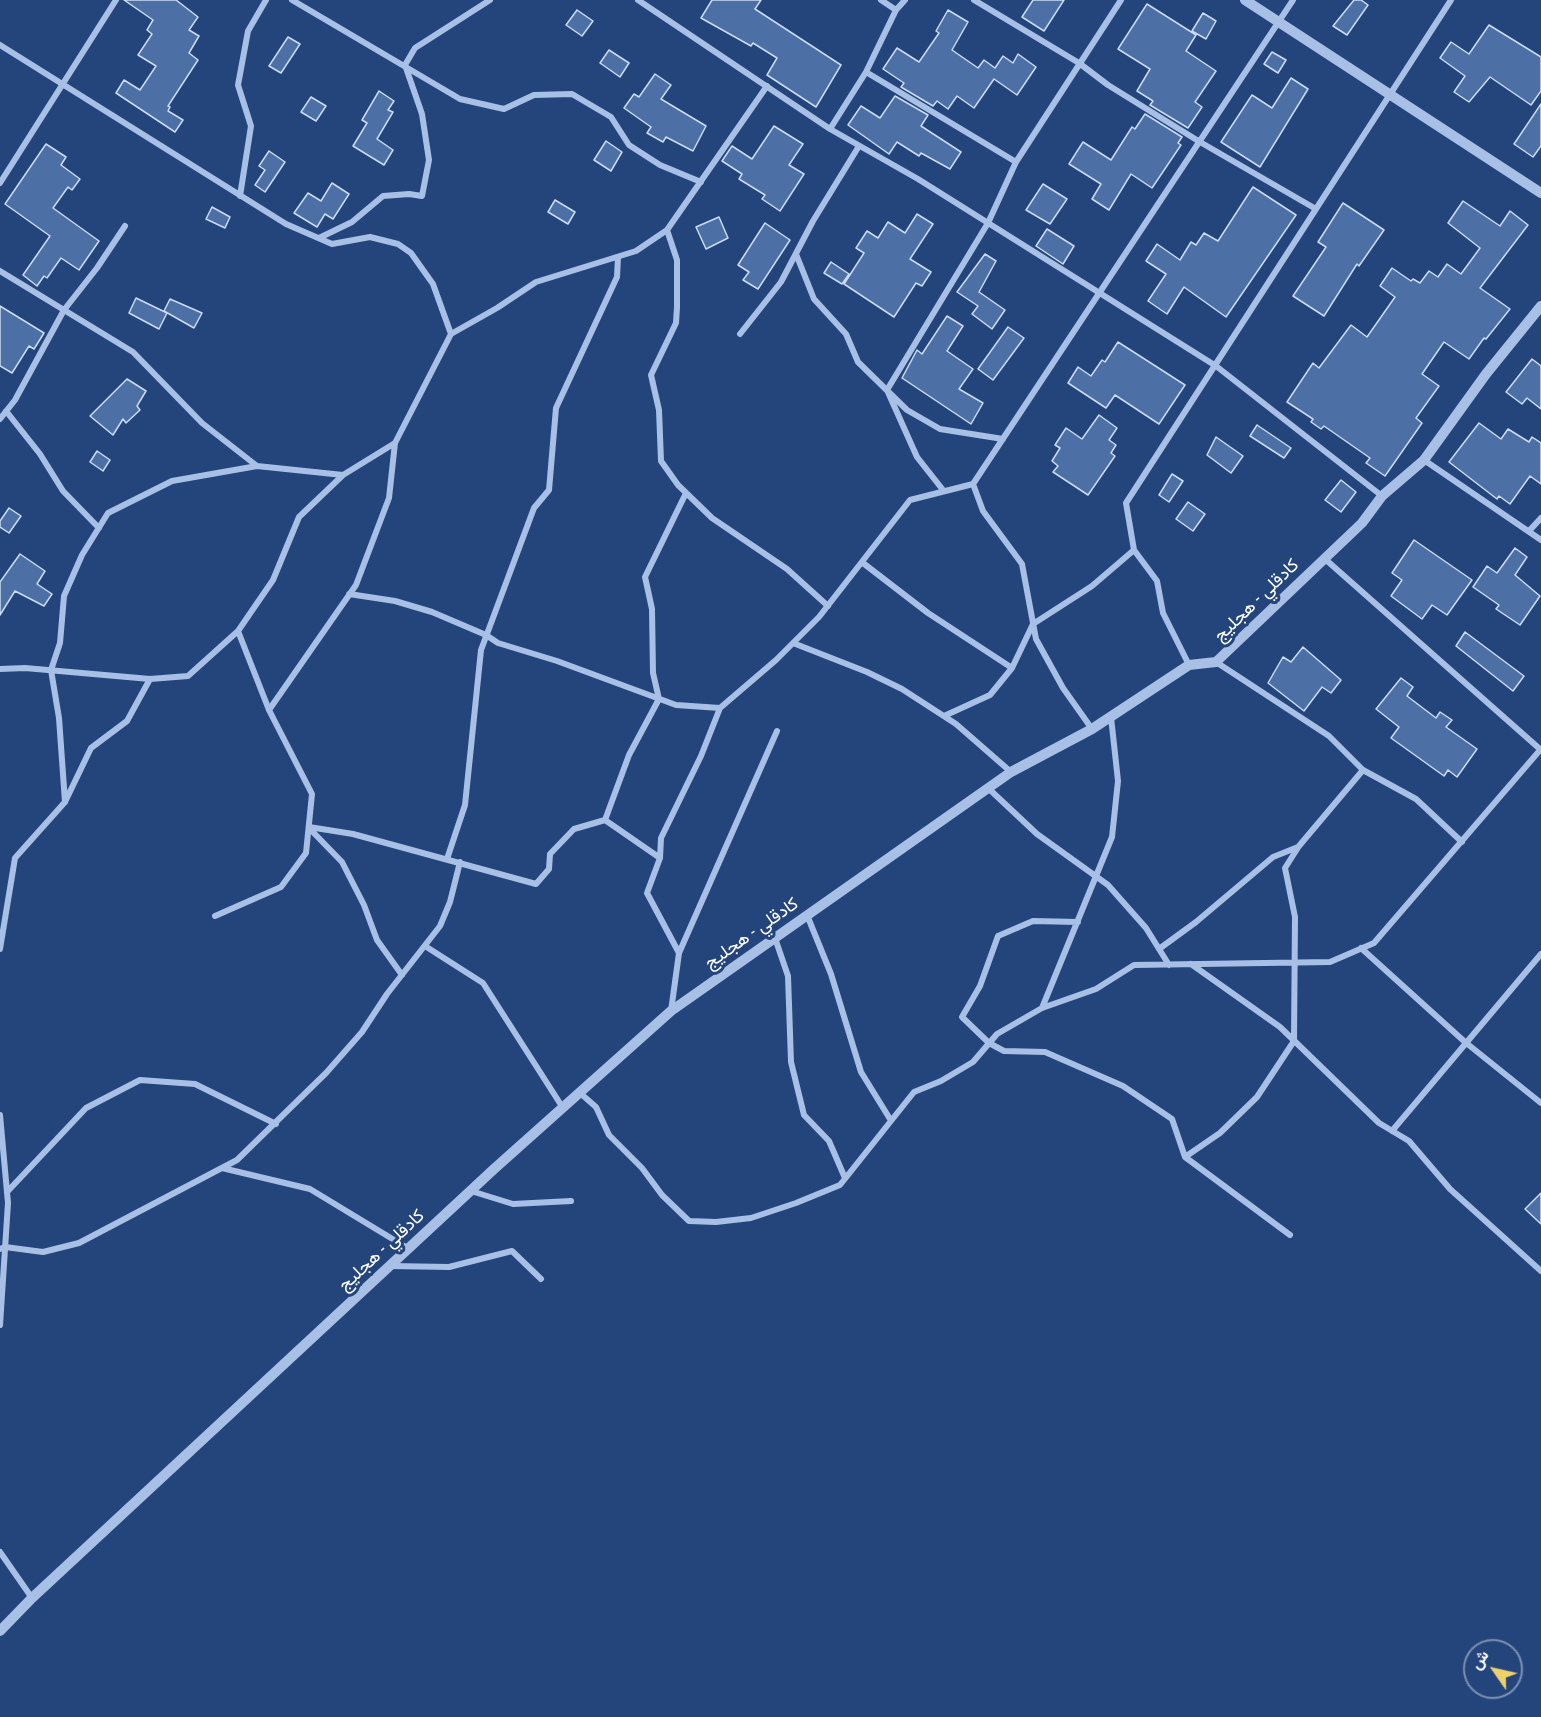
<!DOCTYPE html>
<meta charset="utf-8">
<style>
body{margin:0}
#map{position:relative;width:1541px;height:1717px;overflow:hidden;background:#24457c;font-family:"Roboto Condensed",Vazirmatn,sans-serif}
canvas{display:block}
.north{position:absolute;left:1463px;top:1639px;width:60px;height:60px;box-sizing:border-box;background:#24457c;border:2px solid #7c8fb0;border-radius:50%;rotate:304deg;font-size:16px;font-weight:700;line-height:24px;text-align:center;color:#fff}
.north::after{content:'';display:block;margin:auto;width:21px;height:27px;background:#efd16c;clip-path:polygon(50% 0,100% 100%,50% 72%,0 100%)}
</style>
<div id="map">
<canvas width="1541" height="1717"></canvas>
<div class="north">ش</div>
</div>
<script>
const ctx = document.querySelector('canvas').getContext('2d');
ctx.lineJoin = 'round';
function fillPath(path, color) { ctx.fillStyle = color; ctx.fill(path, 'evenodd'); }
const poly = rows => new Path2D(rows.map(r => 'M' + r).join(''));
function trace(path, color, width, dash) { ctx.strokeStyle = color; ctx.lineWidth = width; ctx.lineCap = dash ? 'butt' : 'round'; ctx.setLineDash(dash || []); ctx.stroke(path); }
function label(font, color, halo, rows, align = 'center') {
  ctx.font = font + ' "Roboto Condensed",Vazirmatn,sans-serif'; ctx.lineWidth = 6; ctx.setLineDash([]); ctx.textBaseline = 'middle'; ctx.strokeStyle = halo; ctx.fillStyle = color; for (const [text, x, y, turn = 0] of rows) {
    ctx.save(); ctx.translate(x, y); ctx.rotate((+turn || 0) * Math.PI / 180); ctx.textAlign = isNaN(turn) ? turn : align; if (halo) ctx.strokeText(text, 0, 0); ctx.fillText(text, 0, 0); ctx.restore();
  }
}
const building = poly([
 [124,0,176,0,198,17,189,30,199,36,189,53,198,60,168,106,170,107,168,111,183,120,175,132,116,93,124,80,140,90,156,66,138,55,152,34,147,30,153,20,124,0],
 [712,0,761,0,755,9,841,65,816,107,767,75,777,58,753,43,751,46,701,18,712,0],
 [1033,0,1064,0,1044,31,1022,17,1033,0],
 [1354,0,1361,0,1368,5,1347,35,1333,26,1354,0],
 [1147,4,1196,35,1186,51,1216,71,1195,102,1202,107,1188,128,1150,105,1153,101,1137,91,1150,69,1118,49,1147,4],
 [577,10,593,21,582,36,566,25,577,10],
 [948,10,968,22,952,50,978,68,984,60,995,68,1003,56,1013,63,1018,54,1036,67,1017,95,994,79,974,108,957,96,948,109,937,101,933,106,901,87,904,83,883,69,897,48,919,62,939,33,936,31,948,10],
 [1203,13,1216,21,1206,39,1192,31,1203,13],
 [1489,25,1541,57,1541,91,1531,105,1490,77,1469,102,1454,92,1465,76,1440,58,1451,42,1469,54,1489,25],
 [288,37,300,44,281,73,269,66,288,37],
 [609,50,629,63,620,77,600,63,609,50],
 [1272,52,1286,60,1278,73,1264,64,1272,52],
 [655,74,671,85,661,99,706,126,693,151,666,137,663,142,647,133,651,127,624,108,634,94,639,97,655,74],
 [1291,78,1308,89,1260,167,1221,142,1252,95,1272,108,1291,78],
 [379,91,394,101,388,110,393,112,377,139,393,150,384,165,353,146,367,123,362,120,379,91],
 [895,96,928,115,921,126,961,152,950,169,921,153,919,156,897,142,889,154,848,125,861,106,880,118,895,96],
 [311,97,326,106,316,121,301,112,311,97],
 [1541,104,1541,146,1533,157,1514,144,1541,104],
 [1145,114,1182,137,1178,143,1181,145,1152,188,1131,174,1109,210,1092,199,1101,184,1069,164,1083,142,1111,160,1132,127,1135,129,1145,114],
 [774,126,803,144,789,165,804,174,780,211,762,199,765,195,739,179,742,174,722,161,732,146,752,159,774,126],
 [606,141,622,152,611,171,594,160,606,141],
 [46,144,66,157,61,165,80,179,72,190,68,187,53,208,99,241,79,270,61,258,47,278,44,276,37,286,23,275,50,236,5,204,46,144],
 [269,151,285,162,265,192,255,185,265,170,259,166,269,151],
 [332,183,349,194,333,219,325,214,317,227,294,213,308,193,321,201,332,183],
 [1043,184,1067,199,1050,224,1026,210,1043,184],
 [1253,187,1296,215,1226,317,1184,287,1167,314,1148,301,1166,274,1146,261,1157,244,1180,260,1191,242,1196,245,1204,233,1218,241,1253,187],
 [555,200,575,212,568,224,548,212,555,200],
 [1463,201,1500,226,1510,211,1528,225,1480,288,1510,309,1486,339,1484,338,1469,359,1444,342,1422,374,1439,386,1416,418,1422,423,1385,476,1366,463,1370,458,1324,426,1321,429,1311,422,1313,419,1287,402,1313,363,1319,368,1351,325,1367,337,1395,297,1380,286,1392,268,1411,281,1413,279,1420,283,1429,271,1438,277,1447,264,1461,274,1480,248,1448,223,1463,201],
 [1343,203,1384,230,1359,266,1357,264,1324,316,1293,296,1326,247,1318,242,1343,203],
 [212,207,230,217,225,228,206,219,212,207],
 [917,214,933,224,910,259,931,272,922,286,916,283,894,317,844,284,864,253,856,248,867,231,878,238,888,222,905,233,917,214],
 [719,217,728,238,706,249,696,227,719,217],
 [765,223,790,240,758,289,743,280,749,272,738,265,765,223],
 [1047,229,1074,246,1063,264,1036,246,1047,229],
 [985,254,996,261,979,292,1005,310,992,329,972,314,978,306,957,292,985,254],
 [831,262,849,274,842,284,824,273,831,262],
 [136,298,167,313,159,329,129,313,136,298],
 [170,299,202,313,194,328,164,311,170,299],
 [0,306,44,333,34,349,29,346,12,373,0,366,0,306],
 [947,316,963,326,947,351,973,369,959,389,983,403,971,424,902,378,917,350,922,354,947,316],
 [1008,327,1024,338,993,380,978,369,1008,327],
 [1118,342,1185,385,1159,424,1115,395,1106,408,1068,383,1078,367,1091,376,1102,360,1105,362,1118,342],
 [1532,359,1541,366,1541,409,1527,398,1522,404,1506,392,1532,359],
 [127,379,146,391,137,406,140,410,126,423,123,419,113,435,90,416,127,379],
 [1099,415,1117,428,1109,440,1116,445,1111,453,1115,456,1088,495,1053,472,1058,466,1052,461,1060,448,1055,445,1066,428,1082,439,1099,415],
 [1479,423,1501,439,1508,429,1529,442,1532,437,1541,443,1541,484,1530,476,1510,504,1499,496,1497,499,1449,462,1479,423],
 [1257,425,1291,448,1284,458,1250,436,1257,425],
 [1216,437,1243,456,1231,473,1207,455,1216,437],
 [97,451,110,460,103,471,90,462,97,451],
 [1172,474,1183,481,1169,502,1159,495,1172,474],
 [1341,480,1356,492,1341,512,1325,500,1341,480],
 [1188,502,1205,514,1193,531,1176,519,1188,502],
 [9,508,21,516,9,533,0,527,0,521,9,508],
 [1414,540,1472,580,1447,615,1432,605,1422,619,1391,596,1402,580,1392,573,1414,540],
 [1515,548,1527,557,1515,575,1540,596,1520,625,1496,609,1499,605,1473,587,1487,566,1497,573,1515,548],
 [20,554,45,571,37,584,52,594,44,606,15,591,0,615,0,582,20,554],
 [1465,632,1524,676,1513,691,1456,646,1465,632],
 [1303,647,1341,680,1331,693,1322,687,1304,711,1268,683,1283,657,1291,662,1303,647],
 [1401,678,1413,687,1407,696,1436,718,1440,712,1452,720,1446,727,1477,749,1457,777,1448,770,1444,776,1391,738,1399,727,1376,709,1401,678],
 [1541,1193,1541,1224,1525,1209,1541,1193]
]);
fillPath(building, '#4c6fa5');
trace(building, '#cbdbf4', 1.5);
trace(poly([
 [292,0,460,99,504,109,534,95,572,94,611,117,629,145,660,165,701,182],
 [638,0,830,129,918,179,1216,366,1382,496],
 [881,0,896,10],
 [974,0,1079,63,1108,85,1200,142,1316,209],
 [0,45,286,224,332,244,370,237,398,244,411,253,433,284,451,334],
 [866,72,1016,162],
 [830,129,866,72,896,10,905,0],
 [0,183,116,0],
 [240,196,251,126,238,85,248,31,266,0],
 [667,230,677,260,677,307,676,323,651,375,659,410,661,461,678,485,712,518,787,569,828,606],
 [319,238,352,222,383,196,409,194,422,196,429,160,422,114,405,65,415,48,490,0],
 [796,254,814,299,846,334,858,362,907,410,940,429,1003,439],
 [0,271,133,352,202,423,257,466,343,475],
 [740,334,781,282,813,221,859,146],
 [6,411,40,454,63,491,99,528],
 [0,419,15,400,64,310,97,268,125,226],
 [1424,460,1541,540],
 [973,484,983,511,1022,564,1036,639,1063,688,1092,729],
 [943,490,917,457,887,390,988,223,1016,162,1121,0],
 [1529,531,1541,518],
 [1325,559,1541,750],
 [863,563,928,613,1012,668],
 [349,594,395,601,432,612,486,635,498,643,557,661,676,705,720,708,776,660,819,617,910,500,973,484,1293,0],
 [793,643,867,672,902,689,956,724,1011,772],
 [1216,662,1329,736,1363,770,1416,799,1462,842],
 [1189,665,1163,613,1157,581,1134,550,1126,503,1451,0],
 [0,669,25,668,150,679,188,676,238,631,273,580,299,517,343,475,395,443,451,334,497,308,536,282,636,251,667,230,767,86],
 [269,710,356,585,389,498,395,443],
 [944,716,990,695,1012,668,1033,624,1092,586,1134,550],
 [988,788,1037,834,1108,885,1146,928,1169,965],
 [65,802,59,718,51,670,60,643,64,596,82,555,108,513,172,481,257,466],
 [605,820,660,858],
 [309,827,353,834,536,884,549,869,550,854,574,829,605,820,629,755,659,699,653,673,652,609,645,577,686,493],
 [309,828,342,862,364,905,377,940,402,975],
 [447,859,465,805,481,650,534,508,549,490,556,408,617,277,618,257],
 [807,915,831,974,861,1072,890,1119],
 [215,916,281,887,306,853,312,794,269,710,238,631],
 [1078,922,1033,921,998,936,980,986,962,1017,989,1043,1004,1051,1045,1052,1123,1086,1172,1119,1185,1157,1290,1235],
 [775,938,788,976,791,1062,804,1115,829,1141,845,1178],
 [425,946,483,983,563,1108],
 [1361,948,1465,1042,1541,1103],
 [0,949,15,858,65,802,91,748,127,721,150,679],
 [1159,949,1196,922,1273,857,1298,847],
 [679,953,647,893,660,858,661,838,701,756,720,708],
 [1191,964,1280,1027,1379,1123,1409,1141,1450,1189,1541,1271],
 [1042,1008,1112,837,1118,781,1111,717],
 [671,1011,679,953,777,731],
 [580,1093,596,1107,609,1135,642,1168,662,1195,689,1221,716,1222,751,1218,796,1203,840,1185,914,1092,941,1081,973,1062,997,1034,1042,1008,1096,989,1134,965,1330,962,1374,943,1541,749],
 [0,1115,8,1203,0,1325],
 [1392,1131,1541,954],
 [1185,1157,1220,1133,1257,1097,1294,1041,1295,917,1285,868,1299,846,1363,770],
 [222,1168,310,1189,409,1249],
 [471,1191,513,1204,571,1201],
 [7,1192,86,1108,140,1080,195,1084,276,1124],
 [0,1249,5,1247,43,1252,79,1243,237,1160,326,1073,362,1032,387,994,440,926,450,902,460,862],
 [390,1266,449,1267,512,1251,541,1279],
 [0,1552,32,1598]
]), '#a8c0e5', 6);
trace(poly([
 [1245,0,1541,193],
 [0,1631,32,1598,494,1169,671,1011,1011,772,1092,729,1189,665,1216,662,1362,523,1382,496,1424,460,1486,374,1541,306]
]), '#a8c0e5', 10);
label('18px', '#fff', '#24457c', [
 ["كادقلي - هجليج",1257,601,-44],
 ["كادقلي - هجليج",752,934,-35],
 ["كادقلي - هجليج",382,1251,-43]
]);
</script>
